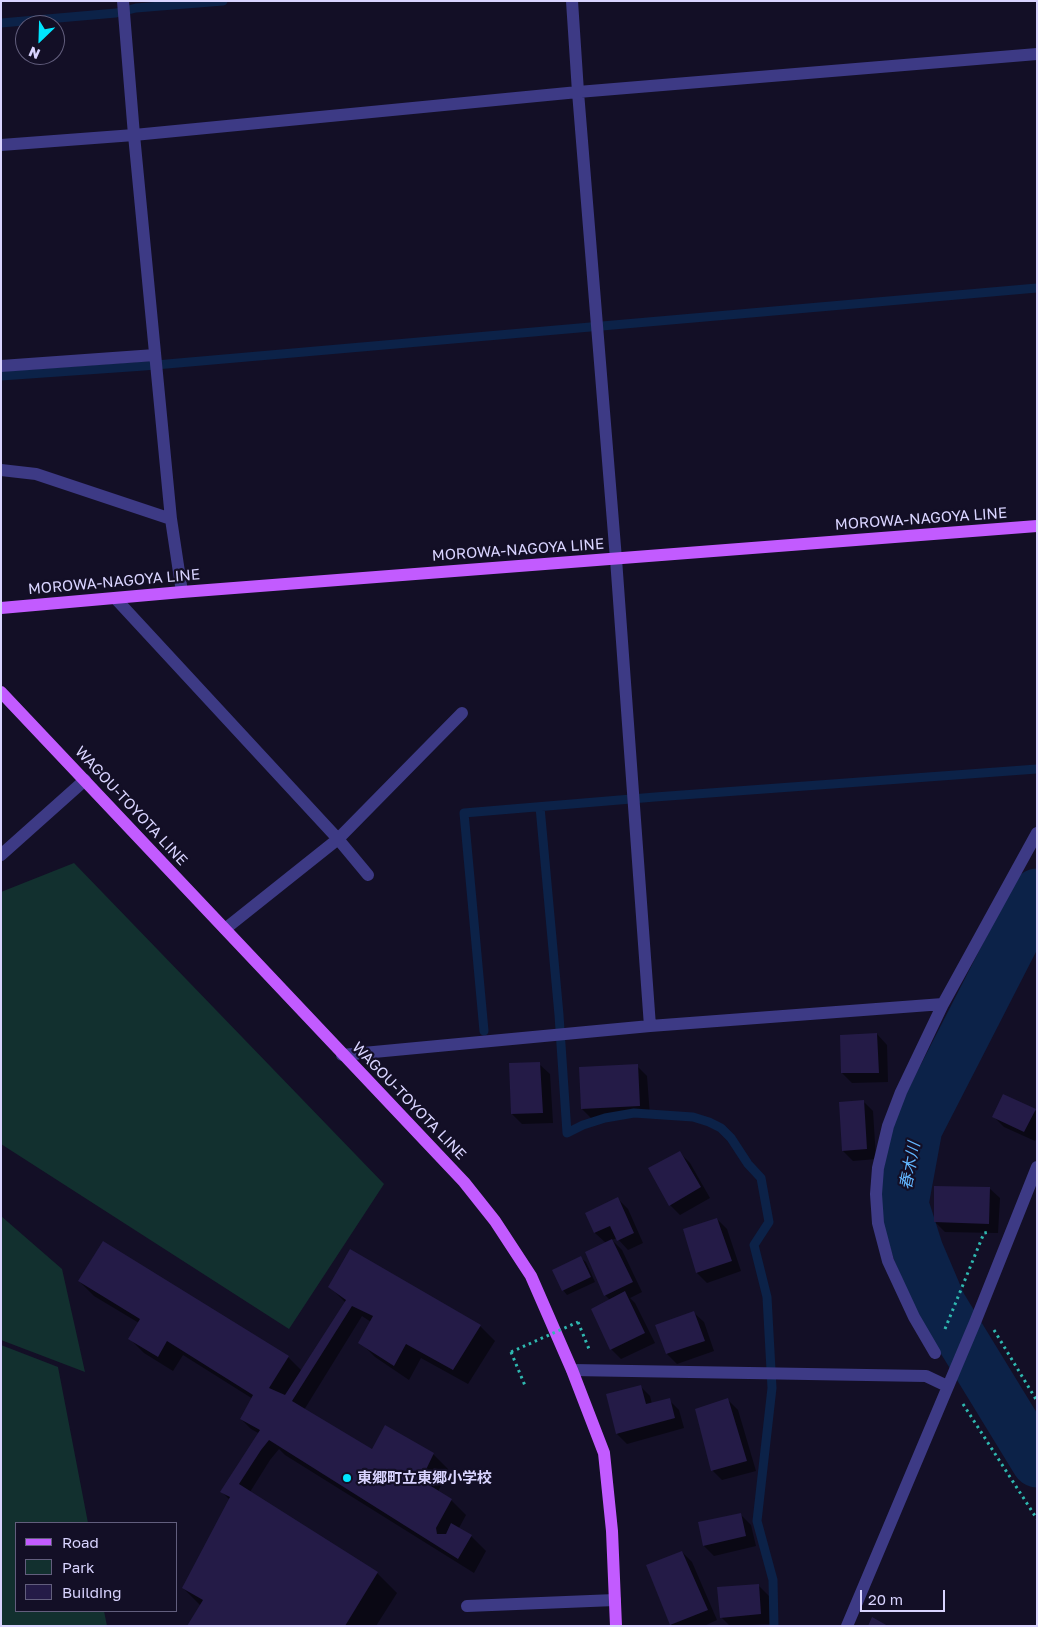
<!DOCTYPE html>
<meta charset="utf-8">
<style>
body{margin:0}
#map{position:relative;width:1038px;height:1627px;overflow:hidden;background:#130f26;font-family:"Golos Text",sans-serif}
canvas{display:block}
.frame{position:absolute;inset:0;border:2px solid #d9d4ff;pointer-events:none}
.legend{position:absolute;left:15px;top:1522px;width:162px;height:90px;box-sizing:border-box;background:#130f26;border:1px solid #625e7d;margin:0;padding:6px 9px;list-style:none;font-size:15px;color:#d9d4ff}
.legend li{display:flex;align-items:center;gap:10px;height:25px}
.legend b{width:25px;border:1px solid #625e7d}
.north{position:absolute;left:15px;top:15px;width:50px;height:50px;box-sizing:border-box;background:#130f26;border:1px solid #625e7d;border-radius:50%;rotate:204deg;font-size:14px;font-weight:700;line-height:20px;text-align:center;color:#d9d4ff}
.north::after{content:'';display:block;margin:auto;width:18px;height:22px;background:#00e5ff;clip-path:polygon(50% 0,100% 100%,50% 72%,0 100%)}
.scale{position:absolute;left:860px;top:1590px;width:85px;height:22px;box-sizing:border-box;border:2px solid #d9d4ff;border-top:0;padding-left:6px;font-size:15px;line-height:18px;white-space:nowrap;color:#d9d4ff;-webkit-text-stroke:4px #130f26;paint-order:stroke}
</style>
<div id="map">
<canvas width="1038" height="1627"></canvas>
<div class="frame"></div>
<ul class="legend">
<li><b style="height:6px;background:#c25bff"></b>Road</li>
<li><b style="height:14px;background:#12302f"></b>Park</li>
<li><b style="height:14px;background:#241b47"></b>Building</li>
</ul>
<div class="north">N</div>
<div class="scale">20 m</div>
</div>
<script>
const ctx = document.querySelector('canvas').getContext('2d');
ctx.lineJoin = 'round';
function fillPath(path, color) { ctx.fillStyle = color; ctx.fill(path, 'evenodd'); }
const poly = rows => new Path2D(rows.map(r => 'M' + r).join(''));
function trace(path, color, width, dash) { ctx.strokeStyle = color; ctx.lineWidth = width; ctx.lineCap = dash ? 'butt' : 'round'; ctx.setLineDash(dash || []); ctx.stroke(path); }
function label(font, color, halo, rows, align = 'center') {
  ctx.font = font + ' "Golos Text","Noto Sans JP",sans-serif'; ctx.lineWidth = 4.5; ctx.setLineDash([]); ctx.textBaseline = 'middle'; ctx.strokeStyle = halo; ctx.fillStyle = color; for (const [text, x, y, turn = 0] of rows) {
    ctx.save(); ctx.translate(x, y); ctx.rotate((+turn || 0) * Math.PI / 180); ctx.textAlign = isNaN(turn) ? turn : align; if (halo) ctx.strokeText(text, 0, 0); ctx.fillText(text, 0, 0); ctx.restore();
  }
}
fillPath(poly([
 [74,863,384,1184,289,1329,1,1144,1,892],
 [1,1216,62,1269,85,1372,1,1340],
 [1,1345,58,1367,88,1523,16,1523,16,1611,104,1611,107,1626,1,1626]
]), '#12302f');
fillPath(poly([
 [877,1034,887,1045,888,1082,852,1083,842,1073],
 [539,1064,550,1074,553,1123,522,1124,512,1114],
 [637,1066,647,1076,650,1116,592,1119,582,1109],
 [863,1101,873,1111,876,1159,853,1161,843,1151],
 [1035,1110,1037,1112,1037,1137,1035,1141,1004,1127,994,1117],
 [680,1153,690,1163,710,1198,680,1215,670,1205],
 [989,1188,1000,1198,998,1233,945,1232,935,1222],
 [618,1199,628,1209,643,1243,628,1250,617,1238,612,1240,622,1250,642,1292,630,1298,635,1303,655,1343,621,1359,611,1349,610,1300,605,1295,606,1243,595,1233,587,1213],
 [717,1219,727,1229,741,1271,707,1283,697,1273,684,1230],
 [103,1242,288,1357,302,1371,346,1303,330,1287,480,1326,495,1341,468,1384,421,1358,409,1380,375,1357,360,1342,371,1322,362,1316,304,1410,372,1451,433,1454,448,1469,438,1492,451,1500,466,1515,459,1528,471,1536,486,1551,474,1573,285,1455,279,1449,270,1460,250,1492,377,1573,397,1593,376,1626,189,1626,201,1606,183,1588,230,1500,222,1492,260,1434,251,1429,241,1419,253,1399,183,1355,173,1371,144,1353,129,1338,139,1323,94,1296,79,1281],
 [581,1258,586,1262,595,1282,567,1295,563,1290],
 [693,1312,704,1322,714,1351,677,1364,667,1354],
 [640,1386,650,1396,652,1404,669,1400,679,1410,684,1428,627,1444,617,1434],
 [728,1400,738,1410,756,1471,722,1480,712,1470],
 [741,1515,751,1525,756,1546,714,1556,704,1546,700,1523],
 [682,1552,692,1562,717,1620,704,1626,671,1625,648,1565],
 [758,1585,769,1596,770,1624,730,1626,721,1617]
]), '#0007');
trace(poly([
 [1,23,116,13,136,8,223,1],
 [1,376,144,366,1037,288],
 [540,807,559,1015,567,1133,583,1125,605,1118,634,1113,693,1117,709,1122,721,1128,731,1138,748,1164,761,1178,769,1222,754,1245,767,1297,772,1388,757,1521,773,1580,774,1626],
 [484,1031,464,813,655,797,1037,769]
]), '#0c2248', 9);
trace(poly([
 [1037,894,917,1128,903,1204,918,1251,941,1305,1037,1462]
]), '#0c2248', 51);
fillPath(poly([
 [877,1033,879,1073,841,1073,840,1035],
 [540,1062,543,1113,511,1114,509,1063],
 [638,1064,640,1106,581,1109,579,1067],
 [1003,1094,1036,1109,1024,1132,992,1117],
 [864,1100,867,1149,842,1151,839,1102],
 [680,1151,701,1187,669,1206,648,1168],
 [934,1186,990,1187,989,1224,934,1222],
 [618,1197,634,1233,617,1241,610,1226,594,1233,585,1213],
 [717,1218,732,1261,696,1273,683,1229],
 [612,1239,633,1282,604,1296,585,1252],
 [103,1241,289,1356,269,1388,285,1395,346,1300,328,1287,350,1249,481,1325,453,1370,406,1344,394,1366,358,1343,373,1316,352,1306,292,1401,372,1449,385,1425,434,1453,421,1480,452,1499,436,1528,437,1534,446,1534,451,1523,472,1535,458,1559,269,1440,261,1450,239,1484,378,1572,345,1626,187,1626,203,1600,182,1588,230,1497,220,1492,260,1430,240,1419,253,1395,167,1341,158,1357,128,1339,140,1319,78,1281],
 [581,1256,591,1277,562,1291,552,1270],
 [625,1291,645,1333,610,1350,591,1309],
 [694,1311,705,1341,666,1354,655,1325],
 [641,1385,646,1404,670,1398,675,1418,616,1434,606,1394],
 [728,1398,747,1461,711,1471,695,1409],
 [741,1513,746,1536,703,1546,698,1522],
 [682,1551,708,1610,670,1625,646,1565],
 [759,1584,761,1614,720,1618,717,1587],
 [872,1617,888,1626,868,1626]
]), '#241b47');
trace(poly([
 [578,1322,589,1349],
 [945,1329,984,1233,989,1232],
 [994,1330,1037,1401],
 [511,1352,526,1388],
 [963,1404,1037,1519]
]), '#2fb8b0', 3, [2.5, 4]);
trace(poly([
 [123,1,134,135,171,519,182,592],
 [572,1,578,92,616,559,650,1026],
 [1,145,134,135,578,92,1037,54],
 [1,366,155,355],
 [1,470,36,474,171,519],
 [115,598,338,839,368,875],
 [1,855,85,780],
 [225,929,338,839,462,713],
 [342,1055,650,1026,943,1004],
 [935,1353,914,1317,888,1261,878,1223,876,1194,878,1168,888,1126,901,1092,943,1004,1037,833],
 [572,1370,926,1376,947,1386],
 [467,1606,615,1600],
 [847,1626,976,1320,1037,1167]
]), '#3d3a85', 12);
trace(poly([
 [1,608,182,592,1037,526],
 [1,692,464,1182,495,1221,531,1276,572,1370,604,1453,612,1531,616,1626]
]), '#c25bff', 12);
trace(poly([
 [511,1352,578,1322]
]), '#2fb8b0', 3, [2.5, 4]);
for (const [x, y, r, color] of [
 [347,1478,5,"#00e5ff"]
]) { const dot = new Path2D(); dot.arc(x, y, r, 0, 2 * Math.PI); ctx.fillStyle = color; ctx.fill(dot); trace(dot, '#130f26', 2); }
label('15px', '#d9d4ff', '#130f26', [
 ["MOROWA-NAGOYA LINE",921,519,-4],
 ["MOROWA-NAGOYA LINE",518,550,-4],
 ["MOROWA-NAGOYA LINE",114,582,-5],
 ["WAGOU-TOYOTA LINE",131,806,47],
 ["WAGOU-TOYOTA LINE",409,1101,46]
]);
label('bold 15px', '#d9d4ff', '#130f26', [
 ["東郷町立東郷小学校",357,1478]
], 'left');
label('italic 16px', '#62b6ff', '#130f26', [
 ["春木川",910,1166,-79]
]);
</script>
